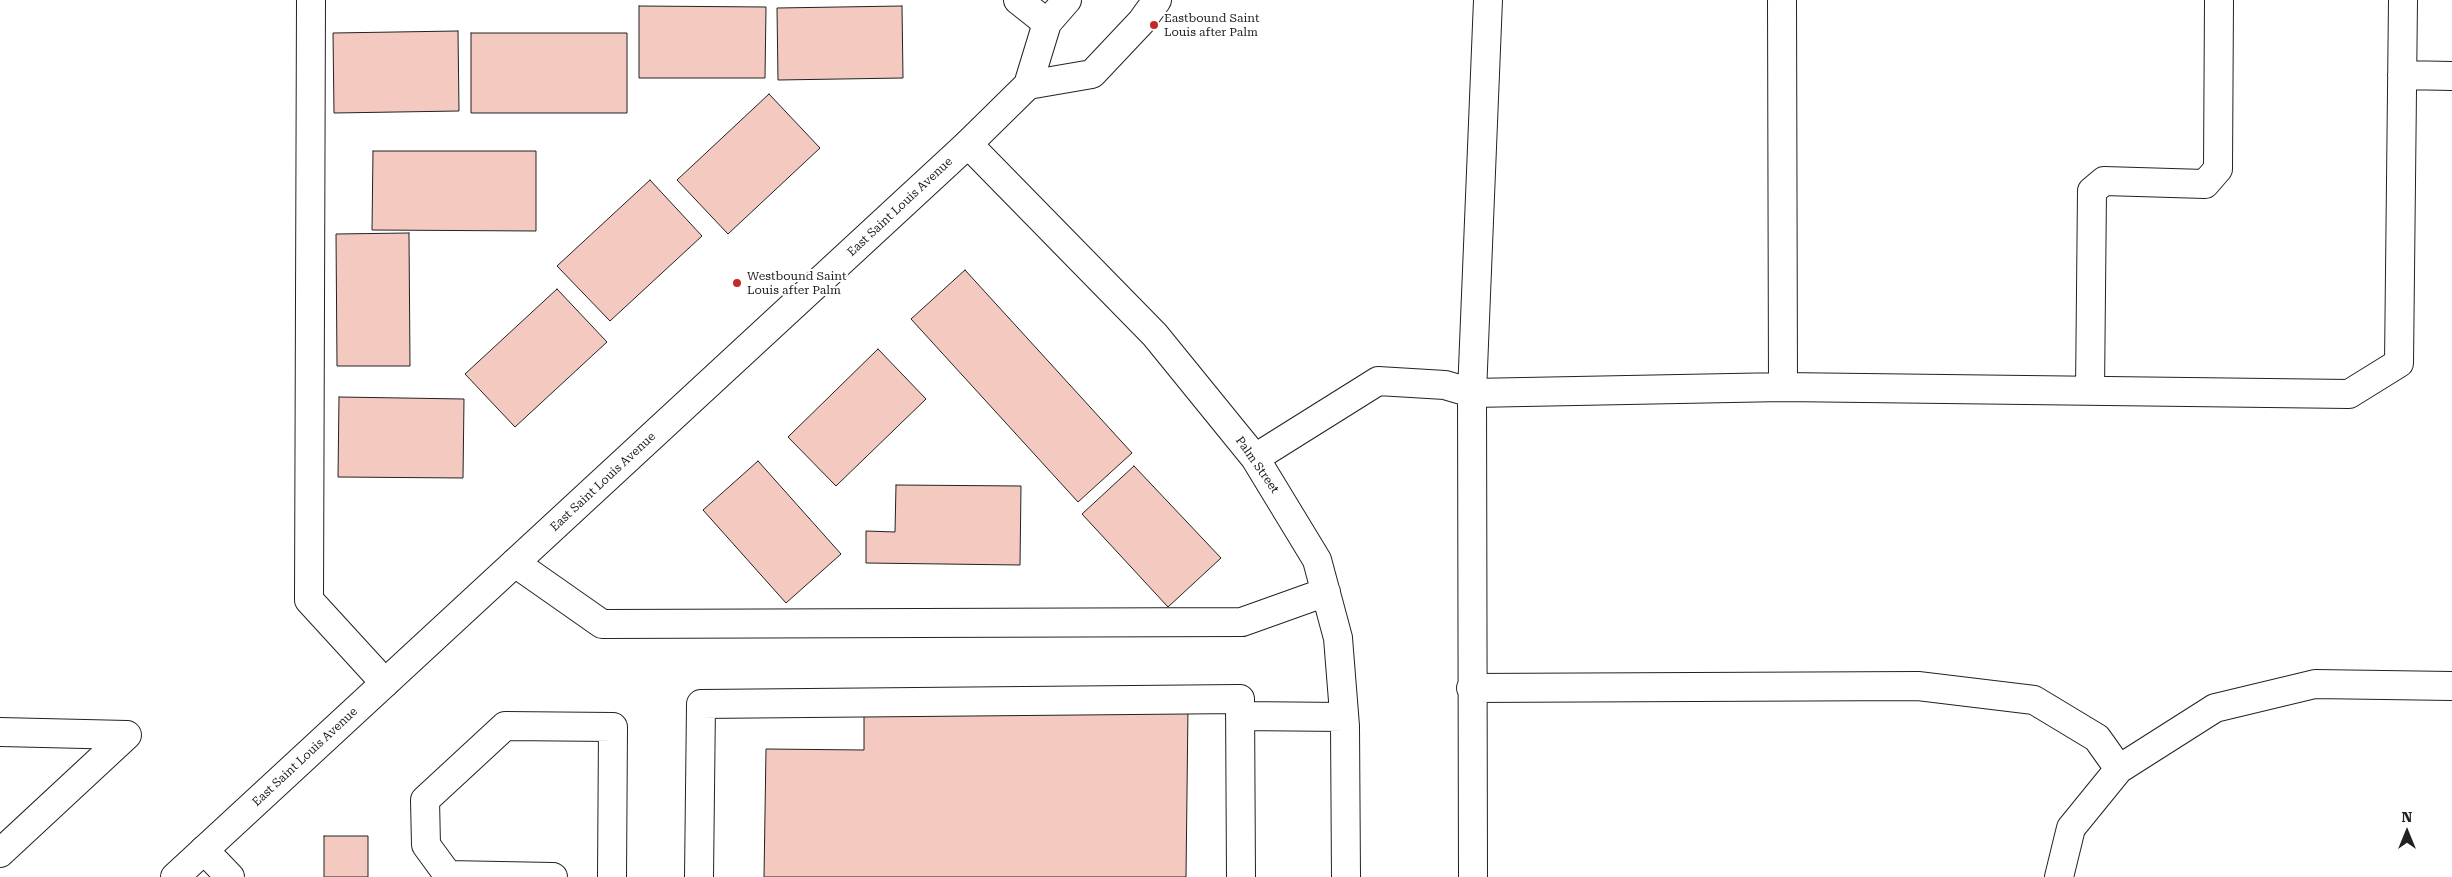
<!DOCTYPE html>
<style>
body{margin:0}
#map{position:relative;width:2452px;height:877px;overflow:hidden;background:#fff;font-family:"Roboto Serif",serif}
canvas{display:block}
.north{position:absolute;left:2382px;top:807px;width:50px;height:50px;-webkit-text-stroke:4px #fff;paint-order:stroke;rotate:0deg;font-size:14px;font-weight:700;line-height:20px;text-align:center;color:#222}
.north::after{content:'';display:block;margin:auto;width:18px;height:22px;background:#222;clip-path:polygon(50% 0,100% 100%,50% 72%,0 100%)}
</style>
<div id="map">
<canvas width="2452" height="877"></canvas>
<div class="north">N</div>
</div>
<script>
const ctx = document.querySelector('canvas').getContext('2d');
ctx.lineJoin = 'round';
function fillPath(path, color) { ctx.fillStyle = color; ctx.fill(path, 'evenodd'); }
const poly = rows => new Path2D(rows.map(r => 'M' + r).join(''));
function trace(path, color, width, dash) { ctx.strokeStyle = color; ctx.lineWidth = width; ctx.lineCap = dash ? 'butt' : 'round'; ctx.setLineDash(dash || []); ctx.stroke(path); }
function label(font, color, halo, rows, align = 'center') {
  ctx.font = font + ' "Roboto Serif",serif'; ctx.lineWidth = 4; ctx.setLineDash([]); ctx.textBaseline = 'middle'; ctx.strokeStyle = halo; ctx.fillStyle = color; for (const [text, x, y, turn = 0] of rows) {
    ctx.save(); ctx.translate(x, y); ctx.rotate((+turn || 0) * Math.PI / 180); ctx.textAlign = isNaN(turn) ? turn : align; if (halo) ctx.strokeText(text, 0, 0); ctx.fillText(text, 0, 0); ctx.restore();
  }
}
const building = poly([
 [639,6,766,7,765,78,639,78,639,6],
 [902,6,903,78,778,80,777,8,902,6],
 [458,31,459,111,334,113,333,33,458,31],
 [471,33,627,33,627,113,471,113,471,33],
 [769,94,820,148,728,234,677,180,769,94],
 [373,151,536,151,536,231,372,230,373,151],
 [650,180,702,236,610,321,557,266,650,180],
 [409,233,410,366,337,366,336,234,409,233],
 [965,270,1132,453,1078,502,911,319,965,270],
 [557,289,607,342,515,427,465,374,557,289],
 [878,349,926,399,836,486,788,437,878,349],
 [339,397,464,399,463,478,338,477,339,397],
 [758,461,841,554,786,603,703,510,758,461],
 [1134,466,1221,558,1168,607,1082,514,1134,466],
 [896,485,1021,486,1020,565,866,563,866,531,895,532,896,485],
 [864,705,1188,708,1186,877,764,877,766,749,864,750,864,705],
 [324,836,368,836,368,877,324,877,324,836]
]);
fillPath(building, '#f3c9c0');
trace(building, '#222', 1);
const minor = poly([
 [311,0,309,600,385,683],
 [1018,0,1047,23],
 [1782,0,1783,387],
 [2402,75,2452,76],
 [968,144,1155,335,1255,458,1317,560,1338,638,1345,726,1346,877],
 [2090,391,2092,191,2104,181,2205,184,2218,169,2219,0],
 [1255,458,1378,381,1445,385,1472,393,1783,387,2349,394,2399,363,2403,0],
 [515,563,602,624,1242,622,1326,592],
 [1471,688,1918,686,2034,700,2097,738,2119,769],
 [1240,716,1344,717],
 [0,732,127,735,0,853],
 [204,850,230,877],
 [553,877,448,875,426,845,425,800,505,726,613,727,612,877],
 [699,877,701,704,1240,699,1241,877],
 [1473,877,1472,393,1488,0],
 [2059,877,2071,828,2119,769,2215,708,2315,684,2452,686]
]);
const major = poly([
 [1028,85,1092,74,1142,21,1157,0],
 [175,877,968,144,1028,85,1047,23,1067,0]
]);
trace(minor, '#222', 30);
trace(major, '#222', 30);
trace(minor, '#fff', 28);
trace(major, '#fff', 28);
for (const [x, y, r, color] of [
 [1154,25,5,"#c62828"],
 [737,283,5,"#c62828"]
]) { const dot = new Path2D(); dot.arc(x, y, r, 0, 2 * Math.PI); ctx.fillStyle = color; ctx.fill(dot); trace(dot, '#fff', 2); }
label('12px', '#222', '#fff', [
 ["Eastbound Saint",1164,18],
 ["Louis after Palm",1164,32],
 ["Westbound Saint",747,276],
 ["Louis after Palm",747,290]
], 'left');
label('12px', '#222', '#fff', [
 ["East Saint Louis Avenue",900,207,-43],
 ["Palm Street",1257,465,55],
 ["East Saint Louis Avenue",603,482,-43],
 ["East Saint Louis Avenue",305,757,-43]
]);
</script>
